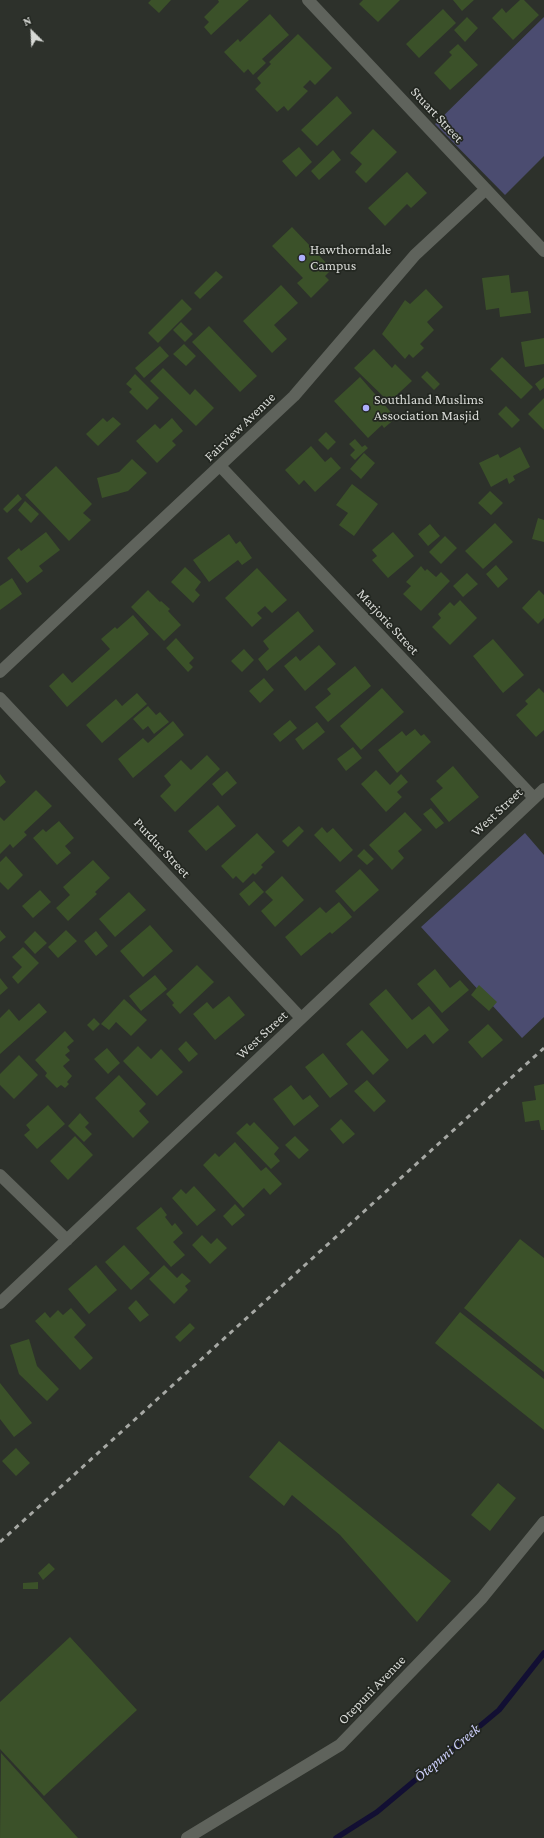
<!DOCTYPE html>
<meta charset="utf-8">
<style>
body{margin:0}
#map{position:relative;width:544px;height:1838px;overflow:hidden;background:#2d312b;font-family:"Crimson Pro",serif}
canvas{display:block}
.north{position:absolute;left:12px;top:12px;width:40px;height:40px;-webkit-text-stroke:3px #232721;paint-order:stroke;rotate:336deg;font-size:11px;font-weight:700;line-height:16px;text-align:center;color:#d7d9d5}
.north::after{content:'';display:block;margin:auto;width:14px;height:18px;background:#d7d9d5;clip-path:polygon(50% 0,100% 100%,50% 72%,0 100%)}
</style>
<div id="map">
<canvas width="544" height="1838"></canvas>
<div class="north">N</div>
</div>
<script>
const ctx = document.querySelector('canvas').getContext('2d');
ctx.lineJoin = 'round';
function fillPath(path, color) { ctx.fillStyle = color; ctx.fill(path, 'evenodd'); }
const poly = rows => new Path2D(rows.map(r => 'M' + r).join(''));
function trace(path, color, width, dash) { ctx.strokeStyle = color; ctx.lineWidth = width; ctx.lineCap = dash ? 'butt' : 'round'; ctx.setLineDash(dash || []); ctx.stroke(path); }
function label(font, color, halo, rows, align = 'center') {
  ctx.font = font + ' "Crimson Pro",serif'; ctx.lineWidth = 3.5; ctx.setLineDash([]); ctx.textBaseline = 'middle'; ctx.strokeStyle = halo; ctx.fillStyle = color; for (const [text, x, y, turn = 0] of rows) {
    ctx.save(); ctx.translate(x, y); ctx.rotate((+turn || 0) * Math.PI / 180); ctx.textAlign = isNaN(turn) ? turn : align; if (halo) ctx.strokeText(text, 0, 0); ctx.fillText(text, 0, 0); ctx.restore();
  }
}
fillPath(poly([
 [544,17,544,156,505,195,435,124],
 [525,833,544,855,544,1017,522,1038,421,927]
]), '#4b4c70');
trace(poly([
 [336,1838,377,1812,499,1710,544,1653]
]), '#120f33', 5.5);
fillPath(poly([
 [151,0,171,0,159,13,148,3],
 [218,0,249,0,211,35,204,27,209,22,204,17,219,2],
 [363,0,400,0,378,22,359,4],
 [453,0,474,0,462,11],
 [520,0,524,0,539,15,513,40,492,18,502,8,506,13],
 [443,9,456,23,419,58,406,44],
 [270,14,289,35,262,59,266,63,253,75,248,69,244,73,224,52,238,39,240,42],
 [467,17,478,28,465,42,454,30],
 [298,34,332,68,315,85,310,80,303,87,308,91,288,111,284,106,277,112,255,89,261,83,257,78,271,64,269,62],
 [458,44,478,65,450,90,434,73,452,55,449,52],
 [337,96,352,113,317,146,301,130],
 [373,129,397,152,366,183,355,172,362,164,350,153],
 [299,147,312,162,296,177,282,161],
 [333,150,341,160,319,180,311,171],
 [407,172,427,193,411,208,407,204,385,226,368,208],
 [292,227,332,269,325,276,329,280,311,298,297,283,303,278,272,246],
 [216,271,223,277,200,299,194,293],
 [509,275,511,293,528,291,531,313,500,317,499,308,486,310,482,278],
 [281,285,298,303,274,325,287,339,272,353,243,321],
 [426,289,443,307,427,322,434,330,420,344,424,348,413,358,409,354,405,359,382,334,405,300,410,304],
 [182,299,192,309,158,343,148,333],
 [181,322,193,334,185,342,173,330],
 [209,326,257,376,240,392,192,342],
 [544,338,544,364,525,367,521,342],
 [184,344,196,356,186,366,173,354],
 [160,346,169,356,144,378,135,368],
 [374,349,392,368,395,364,412,381,389,402,354,368],
 [502,357,533,387,521,399,490,369],
 [163,368,190,395,195,389,214,408,196,426,150,381],
 [427,371,440,384,434,390,421,377],
 [135,374,159,398,147,410,129,392,132,389,126,384],
 [360,377,396,418,384,428,382,425,368,438,334,401],
 [544,377,544,388,540,391,535,384],
 [544,398,544,430,528,414],
 [506,406,520,420,512,428,498,414],
 [113,417,121,424,98,446,86,434,103,418,107,422],
 [172,418,183,431,172,441,176,445,157,463,136,441,155,424,160,429],
 [326,432,336,442,328,450,318,440],
 [355,439,362,447,365,445,368,448,355,460,350,455,355,450,349,444],
 [311,446,325,462,331,457,341,468,315,492,304,480,299,485,285,470],
 [520,447,530,467,513,476,515,480,509,484,507,478,491,487,479,463,498,454,500,458],
 [364,453,375,463,361,479,350,469],
 [132,459,147,473,128,491,102,498,97,478,119,472],
 [56,466,92,504,83,513,91,520,69,541,25,495],
 [352,484,378,504,354,536,339,525,348,513,336,505],
 [490,491,503,503,491,515,478,503],
 [18,494,22,499,7,513,3,509],
 [25,501,39,514,31,523,18,510],
 [538,518,544,520,544,542,532,539],
 [495,523,513,542,483,569,465,551],
 [430,524,440,536,428,546,418,534],
 [46,532,60,550,39,566,43,571,27,583,7,558,19,548,21,551],
 [393,532,414,556,388,578,372,560,377,556,372,550],
 [229,534,236,544,240,541,252,558,242,565,238,560,209,582,193,560],
 [445,536,457,548,441,564,429,552],
 [496,565,508,579,498,588,486,574],
 [421,566,425,571,427,569,436,577,441,572,450,581,421,611,403,594,411,586,406,582],
 [185,567,201,582,195,590,200,595,193,603,171,582],
 [257,568,287,600,272,613,265,606,257,613,262,618,252,627,225,598],
 [467,573,478,584,463,597,453,586],
 [12,578,22,594,0,610,0,586],
 [148,590,160,602,161,601,170,609,168,611,181,625,164,641,131,607],
 [539,590,544,595,544,618,538,624,522,608],
 [460,600,477,618,450,645,432,627,441,618,438,614,450,602,454,606],
 [298,611,314,631,267,671,258,659,269,649,263,641],
 [133,615,149,634,67,707,49,686,63,673,72,683,110,649,101,639,115,627,117,629],
 [176,638,194,658,189,663,193,667,188,672,166,648],
 [493,639,524,675,503,693,473,656],
 [319,645,336,664,305,691,284,666,296,656,300,661],
 [244,649,254,660,242,672,231,661],
 [355,666,371,686,328,722,315,707,331,694,327,689],
 [264,678,274,690,260,703,249,691],
 [382,688,404,712,361,750,340,726],
 [539,688,544,693,544,730,536,737,516,715,528,704,525,701],
 [137,693,147,704,102,743,86,725,116,699,122,706],
 [148,706,156,715,160,712,169,722,154,734,148,726,143,730,133,719],
 [290,720,297,728,280,742,273,734],
 [173,721,184,735,133,778,118,759,143,738,148,743],
 [317,722,325,732,303,750,295,739],
 [415,729,421,736,424,734,431,742,397,773,378,750,402,731,406,736],
 [353,747,362,758,346,771,337,759],
 [207,755,220,769,175,812,160,796,171,785,164,776,181,760,191,770],
 [453,766,479,797,449,822,430,799,443,788,436,781],
 [376,770,390,785,401,774,408,782,397,792,402,797,386,812,361,784],
 [227,771,237,783,222,796,212,784],
 [0,774,6,782,0,787],
 [36,790,52,806,24,832,27,835,13,848,10,844,0,854,0,817,4,821],
 [218,805,236,826,206,851,188,831],
 [431,808,444,823,436,829,423,814],
 [405,812,422,830,398,851,404,858,392,870,369,845],
 [59,821,74,838,65,846,71,853,57,865,33,838,43,829,46,832],
 [299,826,304,831,288,847,282,841],
 [322,827,327,833,333,828,353,850,340,862,314,835],
 [257,833,275,852,261,865,263,867,255,875,253,873,243,883,236,876,233,879,221,866],
 [364,849,374,859,367,865,357,856],
 [6,856,23,875,8,890,0,882,0,862],
 [93,860,110,878,95,892,97,894,68,921,56,908,70,895,63,887],
 [360,869,379,890,354,912,335,891],
 [282,876,304,900,275,927,261,911,273,900,265,892],
 [254,881,264,892,249,906,239,894],
 [40,890,51,902,33,918,22,906],
 [129,892,146,910,115,937,99,919],
 [339,902,352,917,332,934,330,932,301,956,285,937,320,907,326,913],
 [150,925,173,951,143,977,120,951],
 [0,930,6,937,0,942],
 [66,930,77,941,58,958,48,947],
 [35,931,47,943,35,954,24,942],
 [96,931,108,946,96,956,84,941],
 [23,947,39,963,18,984,12,977,22,967,12,957],
 [197,965,214,982,180,1014,172,1005,174,1003,166,994],
 [435,969,450,988,460,980,469,990,442,1013,417,984],
 [155,975,167,989,141,1011,129,996],
 [0,978,8,988,0,995],
 [479,985,497,1002,489,1011,471,995],
 [386,989,412,1020,429,1006,449,1030,433,1044,425,1034,407,1049,369,1004],
 [229,996,245,1015,215,1040,193,1014,207,1002,213,1009],
 [124,999,147,1020,131,1036,116,1022,109,1030,101,1024],
 [39,1003,47,1012,0,1054,0,1018,9,1009,19,1021],
 [94,1018,100,1024,93,1031,87,1025],
 [488,1024,503,1040,482,1058,468,1042],
 [362,1030,389,1060,373,1075,346,1044],
 [65,1031,74,1041,67,1047,70,1051,65,1055,70,1060,63,1066,72,1076,67,1082,69,1084,65,1088,61,1085,57,1088,45,1076,47,1073,35,1060],
 [186,1041,198,1054,189,1062,178,1049],
 [138,1046,151,1059,161,1049,183,1072,157,1096,123,1061],
 [107,1048,120,1063,108,1074,94,1059],
 [323,1053,348,1084,330,1098,305,1067],
 [19,1055,38,1075,14,1099,0,1085,0,1074],
 [119,1075,146,1104,139,1111,149,1122,133,1138,95,1098],
 [367,1080,386,1101,374,1112,354,1091],
 [544,1084,544,1130,541,1130,539,1120,525,1122,522,1102,536,1100,534,1086],
 [291,1085,303,1100,310,1095,319,1106,294,1126,273,1099],
 [48,1105,65,1124,37,1149,24,1135,30,1130,26,1125],
 [80,1113,89,1123,85,1127,92,1134,84,1142,68,1126],
 [341,1119,355,1134,343,1144,330,1129],
 [254,1122,279,1148,274,1154,280,1161,271,1169,236,1133,247,1123,250,1126],
 [75,1136,93,1155,68,1180,50,1161],
 [295,1136,309,1150,299,1159,285,1145],
 [235,1142,261,1171,266,1167,282,1184,270,1195,264,1188,243,1208,203,1165,215,1153,219,1157],
 [194,1186,216,1210,197,1226,172,1198,181,1189,186,1194],
 [235,1204,245,1215,232,1226,223,1216],
 [161,1207,167,1215,165,1217,172,1226,175,1223,183,1233,173,1242,185,1255,171,1267,136,1228],
 [202,1235,211,1244,217,1238,227,1248,210,1264,192,1245],
 [520,1239,544,1258,544,1372,464,1308],
 [124,1245,150,1273,131,1290,105,1262],
 [96,1265,117,1290,89,1314,68,1289],
 [164,1265,177,1278,182,1273,191,1281,185,1286,188,1290,174,1304,149,1279],
 [136,1300,149,1315,140,1322,128,1308],
 [71,1308,86,1325,74,1337,93,1358,80,1370,35,1321,45,1312,50,1318,58,1310,63,1315],
 [460,1312,544,1379,544,1430,435,1343],
 [190,1323,195,1328,180,1342,175,1337],
 [29,1339,37,1366,59,1389,47,1401,19,1374,10,1345],
 [0,1383,32,1423,14,1437,0,1419],
 [279,1441,451,1581,417,1622,340,1535,292,1495,284,1506,249,1477],
 [16,1448,30,1463,16,1476,2,1461],
 [498,1483,516,1498,490,1531,471,1515],
 [49,1563,55,1569,43,1580,38,1573],
 [38,1582,38,1589,23,1589,23,1583],
 [70,1637,137,1710,44,1796,0,1749,0,1702],
 [1,1753,78,1838,0,1838]
]), '#3b5129');
trace(poly([
 [308,0,544,251],
 [221,467,534,798],
 [0,672,294,396,415,255,486,189],
 [0,698,301,1018],
 [0,1175,67,1240],
 [0,1303,544,789],
 [187,1838,340,1745,482,1598,544,1522]
]), '#5f635c', 12);
trace(poly([
 [0,1542,544,1048]
]), '#a6a8a4', 3, [5, 5]);
for (const [x, y, r, color] of [
 [302,258,4,"#adaffb"],
 [366,408,4,"#adaffb"]
]) { const dot = new Path2D(); dot.arc(x, y, r, 0, 2 * Math.PI); ctx.fillStyle = color; ctx.fill(dot); trace(dot, '#232721', 1.5); }
label('14px', '#d7d9d5', '#232721', [
 ["Stuart Street",437,115,47],
 ["Fairview Avenue",240,427,-44],
 ["Marjorie Street",388,622,47],
 ["West Street",497,812,-43],
 ["Purdue Street",162,848,47],
 ["West Street",262,1035,-43],
 ["Otepuni Avenue",372,1690,-46]
]);
label('14px', '#d7d9d5', '#232721', [
 ["Hawthorndale",310,250],
 ["Campus",310,266],
 ["Southland Muslims",374,400],
 ["Association Masjid",374,416]
], 'left');
label('italic 15px', '#cccffa', '#232721', [
 ["Ōtepuni Creek",447,1753,-40]
]);
</script>
